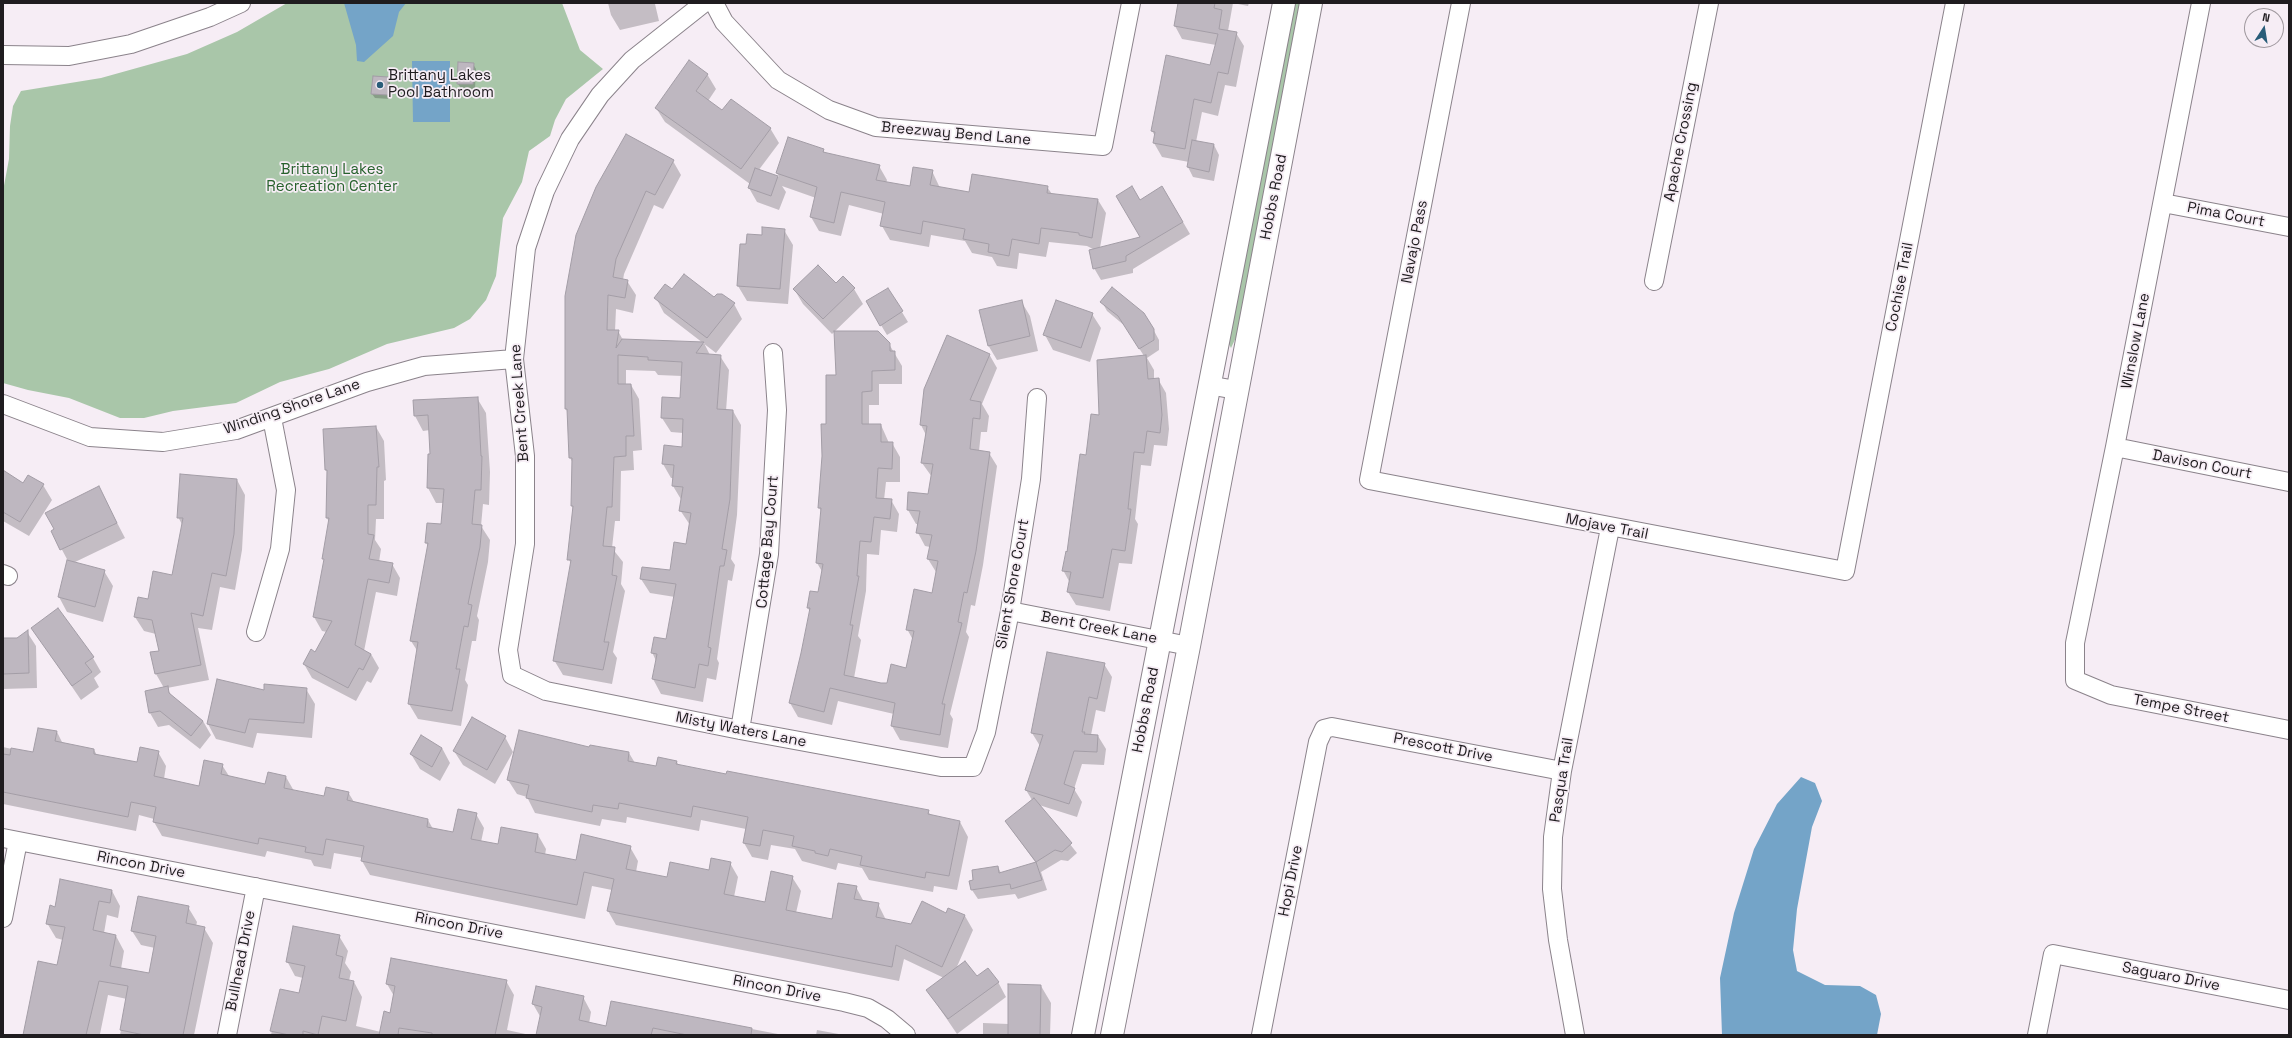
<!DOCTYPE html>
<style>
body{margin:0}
#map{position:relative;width:2292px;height:1038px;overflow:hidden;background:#f6edf5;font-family:"Space Grotesk",sans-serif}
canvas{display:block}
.frame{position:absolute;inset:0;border:4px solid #1f1c1f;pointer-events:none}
.north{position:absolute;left:2244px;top:8px;width:40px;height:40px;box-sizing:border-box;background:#f6edf5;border:1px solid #a0999f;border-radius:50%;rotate:12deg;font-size:11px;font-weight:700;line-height:16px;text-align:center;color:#1f1c1f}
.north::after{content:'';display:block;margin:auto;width:14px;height:18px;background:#295d79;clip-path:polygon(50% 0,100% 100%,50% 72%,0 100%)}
</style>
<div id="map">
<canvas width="2292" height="1038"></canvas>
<div class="frame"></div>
<div class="north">N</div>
</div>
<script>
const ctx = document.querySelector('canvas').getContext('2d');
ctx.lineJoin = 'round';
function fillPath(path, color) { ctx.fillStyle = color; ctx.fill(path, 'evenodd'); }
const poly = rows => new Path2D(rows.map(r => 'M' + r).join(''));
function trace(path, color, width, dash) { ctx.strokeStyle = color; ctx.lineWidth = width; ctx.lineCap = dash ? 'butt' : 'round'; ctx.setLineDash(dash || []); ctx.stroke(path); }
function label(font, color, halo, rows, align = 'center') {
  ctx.font = font + ' "Space Grotesk",sans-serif'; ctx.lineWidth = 3.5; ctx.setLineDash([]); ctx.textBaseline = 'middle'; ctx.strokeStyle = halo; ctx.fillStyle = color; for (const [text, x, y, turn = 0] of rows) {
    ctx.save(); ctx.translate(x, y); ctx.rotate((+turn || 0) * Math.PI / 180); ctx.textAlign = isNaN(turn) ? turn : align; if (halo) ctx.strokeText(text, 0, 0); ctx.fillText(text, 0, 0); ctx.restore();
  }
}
fillPath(poly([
 [287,3,562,3,580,50,603,69,566,99,555,120,550,136,529,151,522,182,503,218,496,276,486,300,470,319,454,328,387,344,329,369,280,382,236,403,173,411,144,418,120,418,69,398,28,390,3,383,3,191,9,159,10,126,13,106,21,91,101,78,187,54,237,32],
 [1292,3,1302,3,1239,331,1231,348,1229,344]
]), '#a9c6a9');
fillPath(poly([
 [344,3,406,3,399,12,393,36,364,62,357,61,356,45],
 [412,61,450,61,450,122,413,122],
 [1801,777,1815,783,1822,801,1812,827,1797,909,1793,950,1797,971,1825,985,1860,986,1876,995,1881,1014,1877,1035,1722,1035,1720,978,1734,913,1754,849,1777,804]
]), '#74a4c8');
fillPath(poly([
 [608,3,657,3,655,4,659,21,620,30,611,15],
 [1179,3,1249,3,1248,6,1233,3,1228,31,1236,33,1244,46,1236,87,1225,85,1218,116,1202,112,1196,142,1214,145,1219,155,1214,181,1193,177,1188,167,1189,162,1162,157,1154,143,1155,136,1152,131,1211,66,1216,45,1182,39,1175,26],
 [473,64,476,69,475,89,461,88,458,84],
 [707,74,716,89,708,101,723,112,770,128,779,143,758,171,779,177,777,173,789,139,823,150,825,153,879,166,887,180,886,183,910,187,932,171,940,188,970,193,1047,187,1052,194,1098,200,1106,213,1100,248,1141,237,1140,201,1183,222,1190,234,1133,269,1133,273,1101,280,1094,268,1095,250,1087,246,1049,242,1046,257,1019,253,1017,269,997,266,992,257,972,253,965,241,931,235,929,247,890,240,882,226,884,214,849,205,841,236,819,231,811,217,816,198,782,186,786,192,779,210,757,202,749,188,750,184,665,122,656,108],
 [388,78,390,82,390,99,375,98,372,94],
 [673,161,681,175,663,209,654,205,624,274,623,280,627,281,636,295,633,313,616,309,615,331,618,331,623,340,704,343,710,355,720,356,729,370,726,411,733,411,741,425,737,515,731,559,735,565,732,581,728,580,717,659,719,663,716,680,707,678,703,702,661,694,653,679,656,661,652,652,667,640,675,597,650,593,641,579,671,571,687,545,690,525,680,510,682,501,673,486,674,478,671,478,663,464,682,448,683,433,671,432,662,418,681,399,682,376,658,375,655,371,626,370,626,385,631,385,639,399,642,450,633,451,634,470,621,471,620,521,615,521,612,548,623,562,621,584,625,591,613,652,617,658,612,684,563,675,554,660,572,565,569,560,573,509,572,506,573,463,570,458,568,413,566,409,577,236],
 [784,230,793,245,788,304,747,301,738,286,747,245,763,236],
 [836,285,854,289,863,304,832,334,803,304,794,289],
 [888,289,908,322,887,335,867,302],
 [672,291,734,304,742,319,716,353,664,313,656,298],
 [1021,301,1030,316,1038,351,997,360,988,345],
 [1102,302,1153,329,1159,340,1159,350,1147,358,1154,370,1154,380,1158,379,1166,393,1169,429,1167,446,1154,445,1151,466,1141,465,1135,519,1138,524,1132,564,1119,563,1110,611,1076,605,1068,592,1070,583,1063,570,1087,456,1100,416,1144,356,1125,326,1107,311],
 [1092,314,1101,328,1090,362,1053,350,1045,335],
 [889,344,902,366,902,384,879,384,879,405,869,405,869,425,881,425,889,443,892,443,900,457,900,482,886,482,884,500,891,500,899,514,897,532,881,530,879,555,867,554,866,591,858,636,861,640,854,678,881,684,888,684,906,669,913,640,907,629,933,594,936,572,928,559,930,547,925,546,918,533,919,524,916,524,908,510,929,495,932,477,922,463,926,435,921,425,925,389,989,354,997,368,982,404,989,416,987,432,981,432,979,451,989,453,997,466,983,565,975,606,971,605,966,632,969,637,950,714,953,719,948,748,900,740,892,726,894,714,838,701,832,725,798,717,790,703,802,653,810,612,808,608,819,593,823,573,817,563,822,512,819,508,827,425,837,376],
 [477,398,486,413,490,472,489,505,483,504,481,526,490,540,488,562,477,616,479,620,476,641,472,641,465,680,468,685,461,726,418,719,409,704,418,652,411,641,428,546,426,543,442,525,444,503,436,503,428,488,431,455,430,430,423,431,415,416],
 [376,427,384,441,386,480,384,481,384,519,376,519,375,540,381,549,379,562,392,564,400,578,397,596,376,592,364,651,371,654,379,668,371,683,367,681,356,701,312,678,304,664,316,653,327,632,322,631,314,617,325,561,323,558,329,522,327,518,328,473,326,470],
 [3,471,23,484,43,485,52,500,29,536,3,521],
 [237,480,245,495,242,550,235,590,220,587,212,630,198,628,209,680,167,688,173,698,203,721,211,735,200,749,169,725,158,727,150,713,146,692,164,688,156,674,160,651,156,634,144,631,135,617,148,600,173,576,183,526,178,517],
 [99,488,125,538,73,563,104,571,113,586,103,622,67,612,59,597,68,561,52,531],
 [32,628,93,658,101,672,94,678,99,687,81,700],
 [27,632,36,646,37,688,3,689,3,639,17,639],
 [1104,664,1112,677,1105,712,1096,710,1091,735,1098,736,1106,749,1104,765,1082,764,1074,789,1082,802,1077,817,1039,805,1077,853,1068,861,1061,860,1041,872,1047,890,1018,899,1015,894,978,899,972,890,998,867,1001,873,1036,863,1006,822,1032,800,1026,790,1040,746,1032,733],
 [218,681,265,692,306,689,315,704,312,738,257,733,253,748,216,739,208,724],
 [57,732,63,744,94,750,97,755,138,764,158,752,166,766,164,779,199,787,222,765,229,776,266,785,286,777,294,791,325,797,348,792,354,802,428,820,433,829,454,833,476,814,484,828,481,842,499,845,538,835,546,849,545,855,576,861,582,835,630,847,638,861,636,872,668,878,710,871,730,863,738,877,734,897,766,903,792,877,801,891,796,913,832,920,856,887,864,902,878,904,886,920,912,925,946,914,965,916,973,930,956,969,976,977,998,982,1006,997,957,1034,927,990,944,978,904,959,899,981,616,925,608,911,612,890,592,886,585,919,370,875,362,861,363,858,334,853,331,869,314,866,311,860,267,851,265,857,162,836,154,822,154,819,139,815,136,831,3,804,3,747,34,754],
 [505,737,513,752,495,784,463,765,454,751],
 [442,748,450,763,440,781,420,769,411,754],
 [590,748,629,753,635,763,657,768,677,762,679,766,928,811,931,816,960,822,968,837,957,890,934,886,933,892,869,880,862,868,838,863,836,870,802,861,795,849,771,845,768,860,752,857,744,843,746,829,701,820,699,831,627,817,626,823,602,819,600,826,535,813,527,797,517,794,508,780],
 [112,891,120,906,118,918,107,915,104,933,116,936,124,951,121,969,149,974,155,948,141,945,132,931,188,907,197,922,196,926,204,928,213,943,194,1035,120,1035,127,999,108,995,100,1034,103,1035,25,1035,58,966,63,940,56,938,47,923,55,908],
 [339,936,348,951,345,963,351,972,349,981,354,982,362,997,356,1026,381,1032,390,1014,394,996,387,984,392,959,506,981,514,995,507,1030,530,1035,271,1035,280,990,300,994,303,978,295,976,287,961],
 [1041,986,1051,1003,1050,1035,983,1035,983,1023,1009,1024],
 [583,997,591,1012,589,1024,607,1027,612,1002,783,1035,537,1035,541,1018,533,1004],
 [817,1030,844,1035,816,1035]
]), '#0003');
const building = poly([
 [1178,3,1215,3,1214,8,1222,10,1219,29,1237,32,1228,74,1218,72,1211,103,1194,99,1185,149,1153,143,1155,132,1151,131,1166,55,1210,65,1218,34,1174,26,1178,3],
 [689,60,708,74,696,91,722,110,731,99,771,128,741,169,655,108,689,60],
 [458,62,474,63,473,84,457,84,458,62],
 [373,76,388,77,388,95,371,94,373,76],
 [626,134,674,160,655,195,646,191,616,259,613,277,628,280,625,298,608,295,607,330,619,330,616,348,622,339,704,342,696,353,721,355,717,409,733,410,730,499,722,549,727,550,724,566,720,566,708,647,711,648,708,666,699,664,695,688,652,679,657,654,651,653,654,637,666,639,676,584,640,579,642,567,670,570,674,542,686,544,691,513,679,511,683,487,672,486,674,465,662,464,664,445,682,447,683,419,661,418,662,397,680,398,682,362,648,360,648,357,618,355,618,384,631,384,634,436,626,436,626,456,614,457,612,507,607,507,603,546,615,547,612,575,617,576,604,642,609,642,603,670,553,661,571,560,567,560,573,506,571,506,572,458,569,458,567,409,565,409,565,296,576,235,596,187,626,134],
 [788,137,824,149,823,152,880,165,876,180,910,186,913,167,933,170,930,185,969,192,972,174,1048,186,1047,193,1098,199,1092,238,1079,235,1079,233,1041,228,1039,244,1012,239,1009,256,988,252,989,244,963,239,965,229,923,221,921,234,880,226,885,202,841,192,834,223,810,217,817,187,776,173,788,137],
 [1192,140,1214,144,1209,172,1187,167,1192,140],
 [755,168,778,176,771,196,748,188,755,168],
 [1132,186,1140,200,1162,186,1183,222,1126,256,1126,261,1093,269,1089,250,1140,237,1116,196,1132,186],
 [762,227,785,229,780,289,737,286,740,244,746,244,747,234,762,235,762,227],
 [818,265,836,283,843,276,855,288,823,319,793,289,818,265],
 [684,274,714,297,717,294,722,294,735,303,707,338,654,298,665,284,672,289,684,274],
 [1112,287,1144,313,1154,329,1154,340,1139,349,1118,316,1100,302,1112,287],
 [888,288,903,311,880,326,866,301,888,288],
 [1022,300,1030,336,988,346,979,310,1022,300],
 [1056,300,1093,313,1081,348,1043,335,1056,300],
 [834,331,878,331,890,343,890,351,895,351,895,370,872,371,872,391,862,392,862,424,881,424,881,442,893,442,892,469,878,468,876,498,892,499,890,519,874,517,871,542,860,541,857,576,859,576,850,625,853,625,844,675,881,683,887,683,891,664,906,668,914,631,906,630,914,589,932,593,938,561,927,559,932,535,916,533,920,511,907,510,908,492,928,494,933,464,921,463,927,426,920,425,924,389,947,335,990,354,970,400,981,402,980,419,973,418,970,449,990,452,976,551,967,593,964,592,958,622,962,623,942,704,945,704,940,735,891,726,895,703,830,688,824,712,789,703,801,653,810,608,807,608,810,591,818,592,823,564,816,563,821,508,818,508,822,456,821,424,826,424,826,375,836,375,834,331],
 [1146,355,1148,379,1159,378,1162,415,1160,433,1147,431,1144,453,1134,452,1128,509,1131,509,1125,551,1112,549,1103,598,1067,592,1071,572,1062,571,1066,551,1067,552,1080,454,1086,455,1091,414,1099,415,1097,360,1146,355],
 [478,397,481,456,482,456,481,490,475,490,472,524,482,525,480,547,468,604,472,605,468,627,464,626,456,669,460,669,452,711,408,704,418,642,410,641,428,543,425,543,427,523,441,524,444,489,427,488,428,454,430,454,428,415,414,416,413,400,478,397],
 [376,426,379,467,377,467,376,505,368,505,368,534,374,535,369,559,393,563,389,583,368,579,355,645,371,654,363,670,359,668,348,688,303,664,311,649,315,652,332,621,313,617,324,559,322,559,329,518,326,518,327,470,325,470,323,429,376,426],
 [3,470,23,483,28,475,44,484,20,522,3,512,3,470],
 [180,474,237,479,234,534,226,576,212,573,203,616,191,613,201,665,155,674,150,652,159,651,152,620,134,617,138,597,148,599,153,571,172,575,183,518,177,518,180,474],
 [99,486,117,523,60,550,51,531,54,529,45,513,99,486],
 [67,560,105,570,95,607,58,597,67,560],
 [58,608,94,657,85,663,92,672,72,686,31,628,58,608],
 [28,630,29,673,3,674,3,638,17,638,28,630],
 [1047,652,1105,663,1097,699,1089,697,1082,732,1085,732,1084,734,1098,735,1097,752,1074,751,1064,784,1075,788,1069,804,1025,790,1043,735,1031,733,1047,652],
 [217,679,264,690,264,684,307,688,304,723,249,719,245,733,207,724,217,679],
 [168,686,169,693,203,721,191,736,160,711,149,713,145,691,168,686],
 [472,717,506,736,487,770,453,751,472,717],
 [38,728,57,731,55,741,94,749,94,754,137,762,140,747,159,751,154,776,199,786,204,760,223,764,221,774,265,784,268,772,286,776,284,788,324,796,326,787,349,792,347,800,428,819,427,827,453,832,458,809,477,813,471,839,498,844,501,827,538,834,535,852,576,860,581,834,631,846,626,869,667,877,670,862,709,870,711,858,731,862,724,894,765,902,771,871,793,876,786,910,832,919,838,883,857,886,854,899,879,903,876,917,911,924,922,901,946,913,948,908,965,915,942,967,896,945,892,967,607,911,614,879,584,872,577,905,361,861,364,846,326,839,323,855,305,852,306,847,259,838,258,844,153,822,156,807,131,802,128,817,3,792,3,754,10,755,11,748,33,752,38,728],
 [519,730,589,747,590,745,629,752,628,761,656,766,658,757,677,761,676,764,726,774,727,771,929,810,928,814,960,821,949,876,926,872,925,878,860,865,862,856,830,849,828,856,815,853,815,851,792,846,794,836,763,830,760,846,743,843,748,817,693,806,691,817,619,803,618,809,593,805,592,812,526,798,529,785,507,780,519,730],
 [421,735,442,748,432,767,410,754,421,735],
 [1034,798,1072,843,1062,852,1055,850,1036,862,1042,880,1011,889,1010,884,971,890,969,881,973,880,972,870,998,866,999,873,1036,862,1005,821,1034,798],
 [60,879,112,890,110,903,99,901,93,930,116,935,110,966,149,973,156,936,131,931,138,896,189,906,186,923,205,927,183,1035,144,1035,120,1030,128,986,99,981,86,1035,23,1035,38,961,57,965,65,927,46,924,50,905,55,907,60,879],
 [293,926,340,935,336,955,343,957,339,978,354,981,346,1021,322,1016,318,1035,303,1031,303,1035,289,1035,270,1031,280,989,299,993,305,966,286,962,293,926],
 [391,958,507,980,495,1035,432,1035,432,1033,399,1028,398,1035,379,1035,384,1011,390,1013,395,986,386,984,391,958],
 [965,961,977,976,988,968,999,982,948,1019,926,990,965,961],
 [1008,984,1041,985,1040,1035,1008,1035,1008,984],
 [536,986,584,996,579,1020,606,1026,611,1001,752,1028,751,1035,687,1035,653,1028,651,1035,536,1035,542,1007,532,1004,536,986]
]);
fillPath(building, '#beb7c0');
trace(building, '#a39da6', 1);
const street = poly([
 [704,3,632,60,600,95,570,139,545,191,526,248,514,359,525,456,525,544,508,650,512,675,546,691,740,730,941,767,973,767,986,732,1010,611,1031,479,1037,398],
 [714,3,724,22,778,80,829,110,876,127,1103,146,1131,3],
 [1461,3,1369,480,1845,571,1955,3],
 [2201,3,2115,447,2075,643,2075,680,2111,695,2289,730],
 [3,55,69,56,131,44,210,17,241,3],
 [2163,203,2289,227],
 [1654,281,1709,3],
 [1208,385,1236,390],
 [3,404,90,437,163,442,236,430,367,382,424,366,514,359],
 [2115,447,2289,482],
 [3,574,8,576],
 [1010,611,1189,646],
 [256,632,280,549,286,490,272,418],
 [740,730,769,554,777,410,773,353],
 [3,838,844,1002,868,1008,887,1019,906,1035],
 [3,918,18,841],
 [227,1035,256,887],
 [1261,1035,1318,742,1324,729,1332,727,1562,771],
 [1575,1035,1558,940,1552,889,1553,837,1562,771,1610,528],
 [2037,1035,2053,954,2289,1000]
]);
const secondary = poly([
 [1083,1035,1284,3],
 [1112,1035,1189,646,1311,3]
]);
trace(street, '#8b838b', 20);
trace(secondary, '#8b838b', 24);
trace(street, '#fff', 18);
trace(secondary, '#fff', 22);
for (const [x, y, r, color] of [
 [380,85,4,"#295d79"]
]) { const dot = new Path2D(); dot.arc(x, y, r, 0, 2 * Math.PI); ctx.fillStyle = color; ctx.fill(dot); trace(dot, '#f6edf5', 1.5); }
label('15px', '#1f1c1f', '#f6edf5', [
 ["Brittany Lakes",388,76],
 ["Pool Bathroom",388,93]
], 'left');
label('15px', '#1f1c1f', '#f6edf5', [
 ["Breezway Bend Lane",956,134,5],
 ["Apache Crossing",1681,142,-79],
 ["Hobbs Road",1274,197,-79],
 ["Pima Court",2226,215,11],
 ["Navajo Pass",1415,242,-79],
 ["Cochise Trail",1900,287,-79],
 ["Winslow Lane",2136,341,-79],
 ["Bent Creek Lane",520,403,-94],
 ["Winding Shore Lane",292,407,-19],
 ["Davison Court",2202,465,11],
 ["Mojave Trail",1607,527,11],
 ["Cottage Bay Court",768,542,-85],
 ["Silent Shore Court",1013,584,-80],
 ["Bent Creek Lane",1099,628,11],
 ["Tempe Street",2181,709,11],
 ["Hobbs Road",1146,710,-79],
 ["Misty Waters Lane",741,730,11],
 ["Prescott Drive",1443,748,11],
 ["Pasqua Trail",1562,780,-81],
 ["Rincon Drive",141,865,11],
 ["Hopi Drive",1291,881,-79],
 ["Rincon Drive",459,926,11],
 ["Bullhead Drive",241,961,-79],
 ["Saguaro Drive",2171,977,11],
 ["Rincon Drive",777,989,11]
]);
label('15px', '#26612c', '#f6edf5', [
 ["Brittany Lakes",332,170],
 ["Recreation Center",332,187]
]);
</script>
